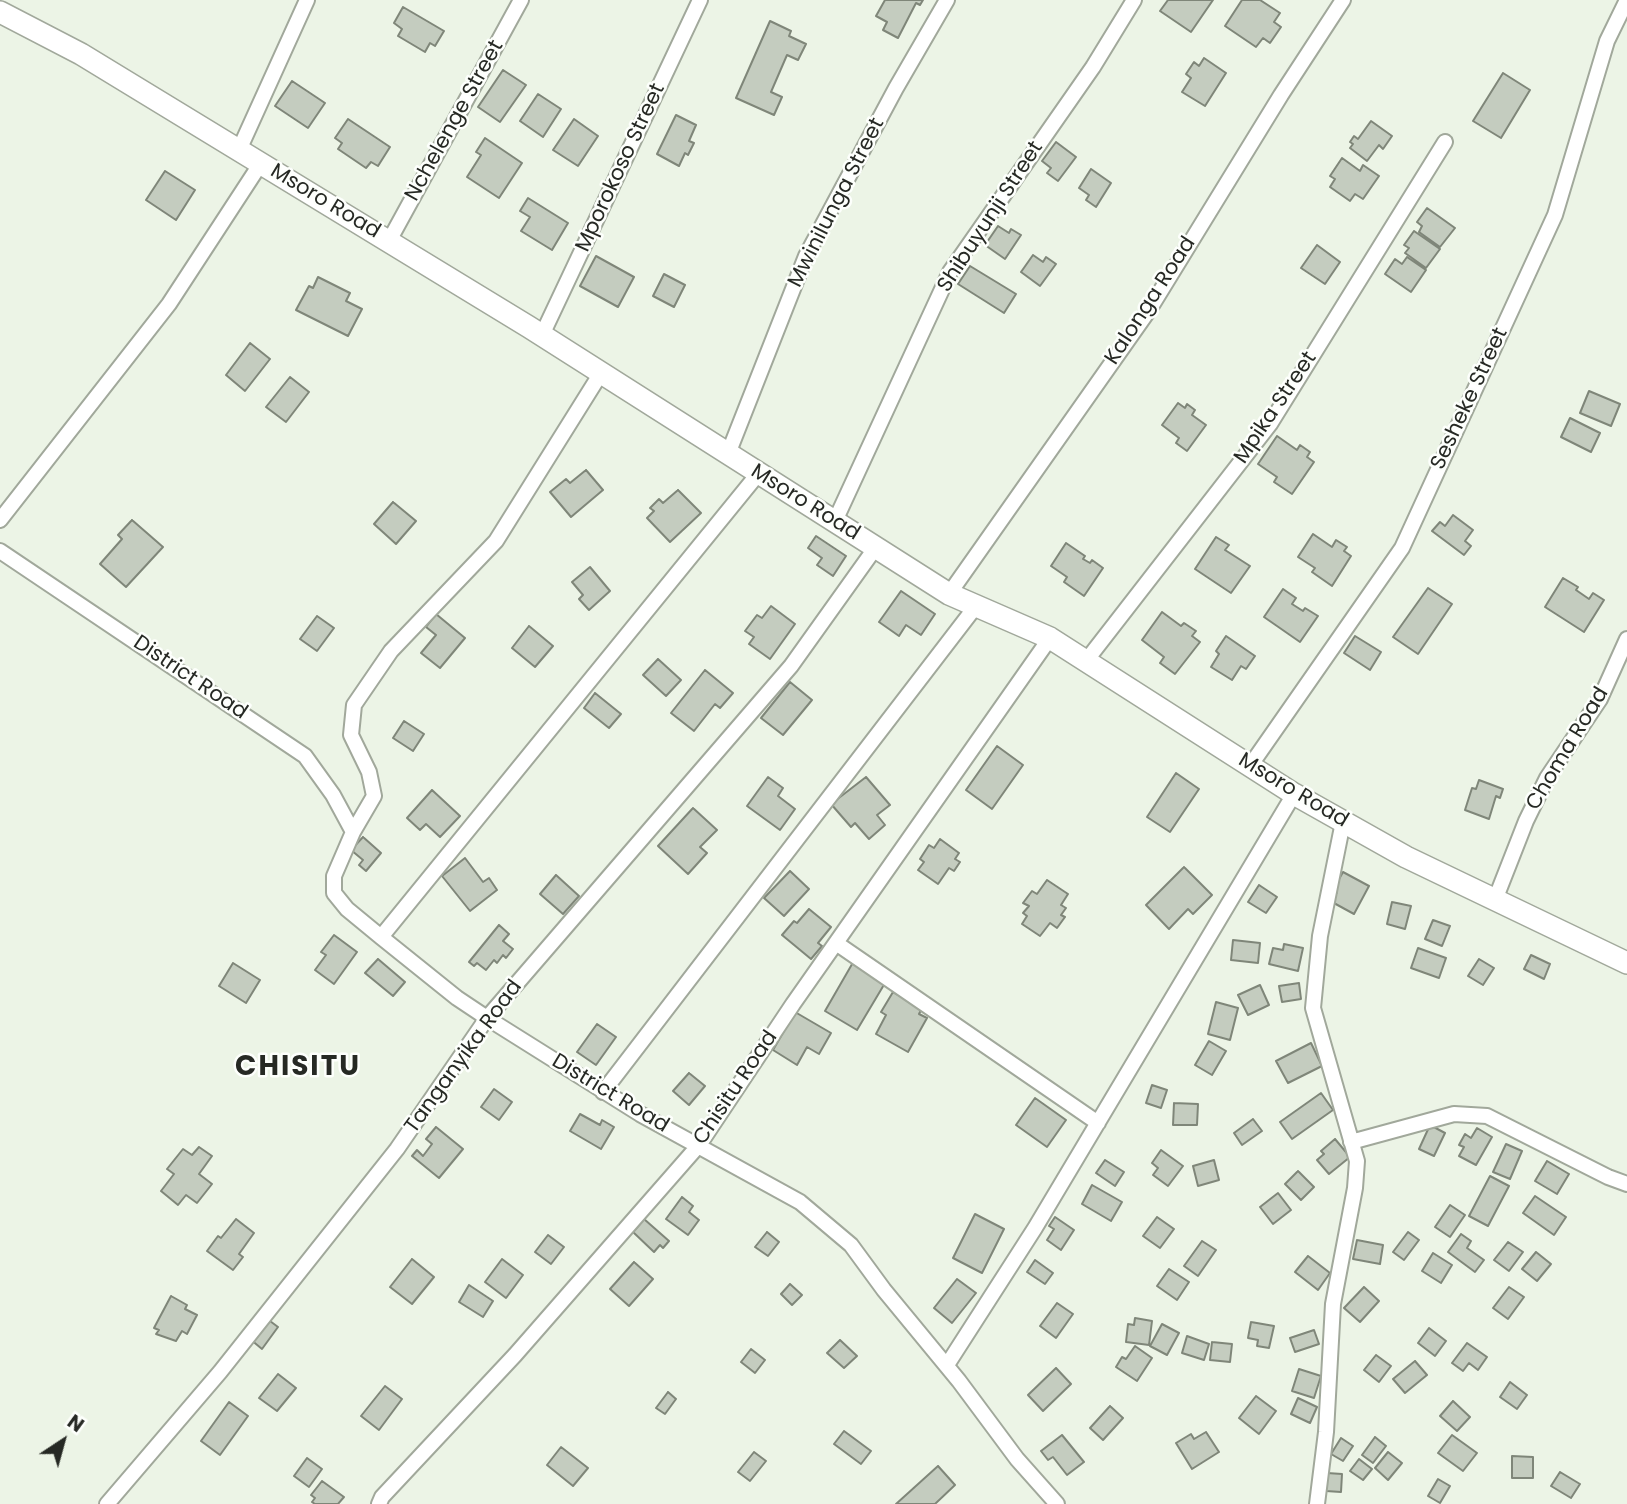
<!DOCTYPE html>
<style>
body{margin:0}
#map{position:relative;width:1627px;height:1504px;overflow:hidden;background:#ecf4e6;font-family:Poppins,sans-serif}
canvas{display:block}
.north{position:absolute;left:28px;top:1406px;width:70px;height:70px;-webkit-text-stroke:5px #fdfffc;paint-order:stroke;rotate:36deg;font-size:19px;font-weight:700;line-height:28px;text-align:center;color:#262924}
.north::after{content:'';display:block;margin:auto;width:24px;height:32px;background:#262924;clip-path:polygon(50% 0,100% 100%,50% 72%,0 100%)}
</style>
<div id="map">
<canvas width="1627" height="1504"></canvas>
<div class="north">N</div>
</div>
<script>
const ctx = document.querySelector('canvas').getContext('2d');
ctx.lineJoin = 'round';
function fillPath(path, color) { ctx.fillStyle = color; ctx.fill(path, 'evenodd'); }
const poly = rows => new Path2D(rows.map(r => 'M' + r).join(''));
function trace(path, color, width, dash) { ctx.strokeStyle = color; ctx.lineWidth = width; ctx.lineCap = dash ? 'butt' : 'round'; ctx.setLineDash(dash || []); ctx.stroke(path); }
function label(font, color, halo, rows, align = 'center') {
  ctx.font = font + ' Poppins,sans-serif'; ctx.lineWidth = 5; ctx.setLineDash([]); ctx.textBaseline = 'middle'; ctx.strokeStyle = halo; ctx.fillStyle = color; for (const [text, x, y, turn = 0] of rows) {
    ctx.save(); ctx.translate(x, y); ctx.rotate((+turn || 0) * Math.PI / 180); ctx.textAlign = isNaN(turn) ? turn : align; if (halo) ctx.strokeText(text, 0, 0); ctx.fillText(text, 0, 0); ctx.restore();
  }
}
const building = poly([
 [885,0,923,0,920,5,916,3,898,38,883,30,887,22,876,16,885,0],
 [1168,0,1213,0,1191,32,1160,11,1168,0],
 [1242,0,1260,0,1280,13,1274,22,1281,27,1270,43,1263,38,1256,47,1225,26,1242,0],
 [403,7,444,31,435,46,430,43,425,52,398,36,402,29,394,23,403,7],
 [770,21,791,31,789,36,806,44,798,60,787,55,771,92,782,97,774,115,736,98,770,21],
 [1204,58,1226,73,1205,106,1182,92,1191,78,1186,74,1194,62,1199,66,1204,58],
 [503,70,526,85,500,122,478,107,503,70],
 [1503,73,1530,90,1501,138,1473,121,1503,73],
 [292,81,325,103,308,128,275,106,292,81],
 [538,94,561,109,543,137,520,121,538,94],
 [676,115,696,125,689,141,694,143,688,155,685,153,679,166,657,154,676,115],
 [348,119,390,147,378,166,371,162,366,168,338,149,342,143,335,138,348,119],
 [574,119,598,136,578,166,553,150,574,119],
 [1371,121,1392,136,1383,149,1379,145,1367,161,1350,148,1353,144,1350,142,1354,136,1358,139,1371,121],
 [485,138,522,163,499,198,467,177,481,155,476,152,485,138],
 [1056,142,1076,157,1058,181,1047,173,1051,168,1042,161,1056,142],
 [1342,158,1360,171,1363,165,1379,176,1363,199,1355,194,1350,201,1330,187,1335,179,1330,176,1342,158],
 [1091,169,1111,183,1096,207,1086,200,1089,195,1079,188,1091,169],
 [165,171,195,190,176,220,146,200,165,171],
 [528,198,568,223,552,250,521,231,530,217,520,211,528,198],
 [1427,208,1455,228,1440,247,1419,232,1422,226,1417,222,1427,208],
 [998,226,1009,233,1011,229,1021,235,1005,259,985,245,998,226],
 [1414,231,1440,249,1426,268,1405,253,1409,248,1404,245,1414,231],
 [1317,245,1340,262,1325,284,1301,268,1317,245],
 [1033,255,1043,262,1046,257,1056,264,1040,286,1021,272,1033,255],
 [596,256,634,277,618,307,580,286,596,256],
 [1407,257,1426,270,1411,292,1385,274,1395,259,1402,264,1407,257],
 [970,266,1016,294,1004,313,958,284,970,266],
 [664,274,685,285,674,307,653,296,664,274],
 [318,277,350,293,346,301,362,309,348,336,296,310,309,286,313,288,318,277],
 [250,343,270,359,245,391,226,375,250,343],
 [290,377,309,392,286,422,266,407,290,377],
 [1589,391,1620,404,1611,426,1580,413,1589,391],
 [1178,403,1185,408,1187,404,1195,410,1192,415,1206,425,1187,451,1176,443,1179,438,1162,425,1178,403],
 [1570,418,1600,433,1591,452,1561,437,1570,418],
 [1277,436,1297,450,1300,445,1310,452,1307,457,1314,462,1292,494,1274,482,1277,477,1258,464,1277,436],
 [586,470,603,490,571,517,550,492,566,479,570,483,586,470],
 [678,490,701,513,670,542,647,518,654,511,650,508,659,499,663,503,678,490],
 [393,502,416,521,396,544,374,524,393,502],
 [1453,515,1473,530,1465,541,1471,546,1464,555,1432,531,1440,522,1445,526,1453,515],
 [132,520,163,547,126,587,100,564,122,539,118,535,132,520],
 [1313,534,1332,547,1336,540,1347,547,1344,551,1351,556,1332,586,1312,572,1315,568,1298,557,1313,534],
 [816,536,846,556,833,576,817,565,822,558,808,548,816,536],
 [1216,537,1229,545,1225,550,1250,566,1231,593,1195,569,1216,537],
 [1066,543,1085,556,1083,559,1090,563,1092,560,1103,568,1084,596,1064,582,1067,577,1051,566,1066,543],
 [590,567,610,591,589,610,579,599,583,595,572,582,590,567],
 [1563,578,1578,587,1576,590,1589,599,1593,593,1604,600,1584,632,1545,607,1563,578],
 [1428,588,1452,604,1418,654,1393,637,1428,588],
 [1283,589,1296,598,1292,604,1303,611,1305,608,1318,616,1300,642,1264,617,1283,589],
 [901,591,935,614,921,635,906,625,899,636,879,622,901,591],
 [771,606,795,624,770,659,749,644,754,637,745,631,757,615,762,618,771,606],
 [1162,612,1181,626,1184,623,1196,631,1192,636,1200,642,1175,674,1160,663,1164,657,1142,640,1162,612],
 [436,614,465,638,440,668,421,653,436,635,426,627,436,614],
 [317,616,334,628,317,651,300,639,317,616],
 [529,626,553,646,535,667,512,648,529,626],
 [1226,636,1255,656,1246,669,1241,666,1232,680,1211,667,1219,654,1216,651,1226,636],
 [1355,636,1381,652,1370,670,1344,653,1355,636],
 [658,659,681,680,666,696,643,675,658,659],
 [705,670,733,693,720,708,715,704,694,731,671,713,705,670],
 [790,682,812,700,783,735,761,718,790,682],
 [595,693,621,714,609,728,584,708,595,693],
 [404,721,424,734,413,751,393,738,404,721],
 [997,746,1023,765,992,809,966,790,997,746],
 [1176,773,1199,789,1170,832,1147,817,1176,773],
 [768,777,783,788,778,796,795,809,780,830,747,806,768,777],
 [866,777,890,805,877,815,885,825,869,839,855,823,851,827,831,804,866,777],
 [1479,780,1503,789,1500,798,1496,796,1489,819,1465,810,1472,788,1476,789,1479,780],
 [432,790,460,816,440,837,426,824,420,830,407,818,432,790],
 [693,808,717,830,700,847,707,853,688,874,658,846,693,808],
 [363,837,381,853,366,871,359,865,363,860,351,850,363,837],
 [940,839,959,853,955,859,960,862,954,871,949,868,938,884,918,870,924,862,920,859,929,845,934,848,940,839],
 [465,858,483,882,489,878,497,890,470,911,442,876,465,858],
 [1184,867,1212,895,1193,914,1188,909,1169,929,1146,905,1184,867],
 [790,871,809,889,784,916,764,898,790,871],
 [1343,872,1369,886,1354,914,1332,902,1337,892,1333,890,1343,872],
 [556,875,579,896,563,914,540,894,556,875],
 [1047,880,1068,894,1061,905,1066,908,1061,915,1065,917,1057,928,1050,923,1040,936,1022,924,1027,916,1023,913,1029,906,1023,903,1032,891,1037,894,1047,880],
 [1259,885,1277,897,1266,913,1248,902,1259,885],
 [1392,902,1411,906,1405,929,1387,924,1392,902],
 [809,909,831,927,818,943,822,946,811,959,782,935,794,921,797,923,809,909],
 [1433,920,1450,926,1442,946,1425,939,1433,920],
 [499,925,509,934,503,941,513,949,506,958,503,955,497,963,494,960,486,970,477,963,474,966,469,962,499,925],
 [334,935,357,952,334,984,315,970,326,955,321,952,334,935],
 [1233,940,1260,943,1258,963,1231,960,1233,940],
 [1284,944,1303,948,1298,971,1269,964,1273,948,1283,950,1284,944],
 [1418,948,1446,958,1439,978,1411,968,1418,948],
 [1531,955,1550,964,1544,979,1524,969,1531,955],
 [378,959,405,982,393,996,365,973,378,959],
 [855,959,888,978,857,1030,825,1011,855,959],
 [1479,959,1494,968,1483,985,1468,976,1479,959],
 [233,963,260,980,246,1003,219,986,233,963],
 [1299,983,1301,999,1282,1002,1279,986,1299,983],
 [1260,985,1269,1005,1248,1015,1238,995,1260,985],
 [893,992,922,1008,919,1014,927,1018,908,1052,876,1034,886,1015,881,1012,893,992],
 [1216,1002,1238,1008,1230,1040,1208,1034,1216,1002],
 [795,1012,831,1033,819,1054,807,1047,797,1065,773,1050,795,1012],
 [597,1024,616,1037,596,1065,577,1052,597,1024],
 [1209,1041,1226,1051,1212,1075,1195,1065,1209,1041],
 [1311,1043,1322,1066,1288,1083,1276,1061,1311,1043],
 [689,1073,705,1086,689,1105,673,1091,689,1073],
 [1152,1085,1167,1090,1161,1108,1146,1103,1152,1085],
 [494,1089,512,1102,499,1120,481,1107,494,1089],
 [1321,1093,1333,1110,1292,1139,1280,1122,1321,1093],
 [1035,1098,1066,1120,1047,1147,1016,1125,1035,1098],
 [1174,1103,1198,1104,1197,1125,1173,1125,1174,1103],
 [580,1114,600,1125,602,1120,614,1127,601,1149,570,1131,580,1114],
 [1253,1119,1262,1131,1242,1145,1234,1133,1253,1119],
 [1430,1125,1445,1133,1434,1156,1419,1149,1430,1125],
 [436,1127,463,1149,439,1178,412,1156,417,1150,423,1156,432,1144,426,1139,436,1127],
 [1477,1128,1492,1137,1476,1165,1459,1156,1464,1147,1459,1145,1465,1134,1471,1138,1477,1128],
 [1335,1139,1350,1157,1329,1174,1317,1160,1324,1154,1321,1151,1335,1139],
 [1506,1144,1522,1151,1510,1179,1493,1172,1506,1144],
 [199,1147,212,1156,199,1174,212,1184,197,1203,186,1195,178,1205,161,1191,174,1174,167,1169,183,1149,192,1155,199,1147],
 [1161,1150,1183,1166,1168,1186,1153,1175,1158,1168,1152,1163,1161,1150],
 [1105,1160,1124,1172,1115,1186,1096,1173,1105,1160],
 [1214,1160,1219,1180,1198,1186,1193,1166,1214,1160],
 [1547,1161,1569,1174,1557,1194,1535,1181,1547,1161],
 [1298,1171,1314,1187,1301,1200,1285,1184,1298,1171],
 [1490,1176,1509,1186,1488,1226,1469,1216,1490,1176],
 [1092,1185,1122,1202,1111,1221,1082,1204,1092,1185],
 [1278,1193,1291,1210,1273,1224,1260,1207,1278,1193],
 [1535,1196,1566,1217,1554,1235,1523,1213,1535,1196],
 [682,1197,693,1206,689,1212,699,1220,688,1235,666,1219,682,1197],
 [1450,1205,1465,1215,1450,1237,1435,1227,1450,1205],
 [975,1214,1004,1229,982,1273,953,1258,975,1214],
 [1055,1217,1074,1230,1061,1250,1047,1240,1054,1229,1049,1226,1055,1217],
 [1157,1217,1174,1229,1160,1248,1143,1236,1157,1217],
 [236,1219,254,1233,239,1254,243,1257,233,1270,207,1251,218,1236,221,1238,236,1219],
 [644,1219,669,1241,663,1248,660,1245,654,1252,633,1232,644,1219],
 [767,1232,779,1242,768,1256,755,1247,767,1232],
 [1408,1232,1419,1240,1404,1260,1393,1252,1408,1232],
 [1461,1234,1471,1241,1467,1248,1484,1260,1475,1272,1448,1252,1461,1234],
 [548,1235,564,1247,551,1264,535,1252,548,1235],
 [1357,1240,1383,1245,1380,1264,1353,1259,1357,1240],
 [1202,1241,1216,1250,1198,1276,1184,1266,1202,1241],
 [1508,1242,1523,1252,1509,1271,1494,1260,1508,1242],
 [1536,1252,1551,1264,1537,1281,1522,1269,1536,1252],
 [1433,1253,1452,1265,1441,1283,1422,1271,1433,1253],
 [1308,1256,1330,1273,1318,1290,1295,1272,1308,1256],
 [412,1259,434,1277,412,1304,390,1287,412,1259],
 [502,1259,523,1275,506,1298,485,1282,502,1259],
 [1035,1260,1053,1273,1045,1284,1027,1272,1035,1260],
 [634,1262,653,1279,629,1306,610,1289,634,1262],
 [1169,1269,1189,1282,1177,1300,1157,1286,1169,1269],
 [957,1279,976,1293,952,1323,934,1308,957,1279],
 [790,1284,802,1295,792,1305,781,1294,790,1284],
 [469,1285,493,1301,483,1317,459,1302,469,1285],
 [1364,1287,1379,1301,1360,1322,1344,1308,1364,1287],
 [1509,1287,1524,1297,1508,1319,1493,1308,1509,1287],
 [171,1296,187,1305,185,1309,197,1315,187,1334,182,1331,176,1341,156,1334,159,1330,154,1328,171,1296],
 [1057,1303,1073,1314,1056,1338,1040,1326,1057,1303],
 [266,1318,278,1327,262,1349,250,1339,266,1318],
 [1135,1318,1152,1321,1149,1345,1126,1342,1128,1324,1134,1325,1135,1318],
 [1251,1322,1274,1326,1269,1348,1257,1346,1258,1340,1248,1338,1251,1322],
 [1162,1324,1179,1333,1167,1355,1150,1346,1162,1324],
 [1429,1328,1446,1341,1435,1356,1418,1343,1429,1328],
 [1314,1330,1319,1344,1295,1352,1290,1338,1314,1330],
 [1187,1336,1209,1344,1204,1360,1182,1353,1187,1336],
 [840,1340,857,1356,844,1368,827,1353,840,1340],
 [1212,1342,1232,1344,1230,1362,1210,1360,1212,1342],
 [1467,1343,1487,1357,1478,1370,1469,1363,1463,1371,1452,1363,1467,1343],
 [1135,1346,1152,1358,1137,1381,1116,1367,1122,1357,1126,1359,1135,1346],
 [751,1349,765,1360,755,1373,741,1362,751,1349],
 [1376,1355,1391,1366,1379,1382,1364,1370,1376,1355],
 [1415,1361,1427,1375,1405,1393,1393,1379,1415,1361],
 [1056,1368,1071,1384,1043,1411,1028,1395,1056,1368],
 [1299,1369,1321,1376,1314,1398,1292,1391,1299,1369],
 [278,1374,296,1388,277,1411,259,1398,278,1374],
 [1510,1382,1527,1395,1517,1409,1500,1397,1510,1382],
 [385,1386,402,1399,379,1430,361,1416,385,1386],
 [668,1392,676,1399,665,1414,656,1408,668,1392],
 [1256,1396,1276,1411,1259,1434,1239,1418,1256,1396],
 [1298,1398,1317,1407,1310,1423,1291,1414,1298,1398],
 [1453,1401,1470,1417,1457,1431,1440,1416,1453,1401],
 [229,1402,248,1416,220,1455,201,1441,229,1402],
 [1110,1406,1123,1418,1103,1440,1090,1428,1110,1406],
 [844,1431,871,1451,861,1464,834,1444,844,1431],
 [1206,1432,1219,1452,1192,1469,1176,1443,1191,1434,1194,1439,1206,1432],
 [1062,1435,1084,1462,1067,1475,1053,1457,1048,1460,1041,1451,1062,1435],
 [1452,1435,1477,1453,1463,1471,1438,1453,1452,1435],
 [1375,1437,1386,1446,1373,1463,1362,1455,1375,1437],
 [1341,1438,1353,1446,1343,1461,1331,1454,1341,1438],
 [561,1447,588,1468,573,1486,547,1465,561,1447],
 [754,1452,766,1461,750,1481,738,1472,754,1452],
 [1388,1452,1402,1463,1388,1480,1375,1468,1388,1452],
 [1512,1456,1533,1457,1533,1478,1512,1478,1512,1456],
 [307,1458,322,1469,309,1487,294,1476,307,1458],
 [1359,1459,1372,1469,1363,1480,1350,1471,1359,1459],
 [938,1466,955,1485,935,1504,896,1504,938,1466],
 [1560,1472,1580,1484,1571,1498,1551,1486,1560,1472],
 [1327,1473,1342,1474,1341,1492,1326,1491,1327,1473],
 [1438,1479,1450,1486,1440,1503,1428,1496,1438,1479],
 [322,1481,344,1497,338,1504,315,1504,312,1502,315,1498,311,1495,322,1481]
]);
fillPath(building, '#c4ccbf');
trace(building, '#7f8679', 2);
const street = poly([
 [239,150,307,0],
 [389,241,521,0],
 [542,335,700,0],
 [601,373,496,541,391,651,354,705,351,735,369,772,374,796,353,832,334,876,334,893,347,909,381,937,457,998,487,1018,640,1114,800,1202,851,1245,884,1290,959,1381,1017,1459,1057,1504],
 [728,454,806,256,896,88,947,0],
 [0,520,169,304,261,163],
 [835,521,950,272,1093,67,1134,0],
 [0,551,305,756,333,795,353,832],
 [949,594,1149,310,1281,95,1343,0],
 [1086,661,1270,424,1445,142],
 [1250,766,1402,548,1555,215,1607,41,1627,0],
 [1495,900,1526,821,1547,778,1600,699,1627,639],
 [381,937,758,474],
 [836,943,1098,1123],
 [603,1092,976,606],
 [1351,1142,1454,1114,1487,1116,1608,1177,1627,1184],
 [947,1365,1035,1228,1294,794],
 [107,1504,220,1372,397,1149,487,1018,791,666,876,547],
 [379,1504,382,1497,515,1355,699,1145,793,1004,1050,638],
 [1317,1504,1326,1432,1333,1304,1355,1188,1357,1161,1313,1008,1320,936,1343,822]
]);
const secondary = poly([
 [0,12,81,54,529,327,949,594,1050,638,1294,794,1406,857,1627,963]
]);
trace(street, '#a1a89b', 18);
trace(secondary, '#a1a89b', 24);
trace(street, '#fff', 14);
trace(secondary, '#fff', 21);
label('21px', '#262924', '#fdfffc', [
 ["Nchelenge Street",455,121,-61],
 ["Mporokoso Street",621,168,-65],
 ["Msoro Road",325,202,31],
 ["Mwinilunga Street",837,203,-63],
 ["Shibuyunji Street",991,217,-57],
 ["Kalonga Road",1151,301,-57],
 ["Sesheke Street",1470,399,-65],
 ["Mpika Street",1276,408,-56],
 ["Msoro Road",805,503,32],
 ["District Road",190,678,34],
 ["Choma Road",1568,749,-59],
 ["Msoro Road",1293,791,31],
 ["Tanganyika Road",464,1057,-54],
 ["Chisitu Road",736,1088,-56],
 ["District Road",610,1094,31]
]);
ctx.letterSpacing = '2px';
label('bold 28px', '#262924', '#fdfffc', [
 ["CHISITU",298,1068]
]);
ctx.letterSpacing = '0px';
</script>
